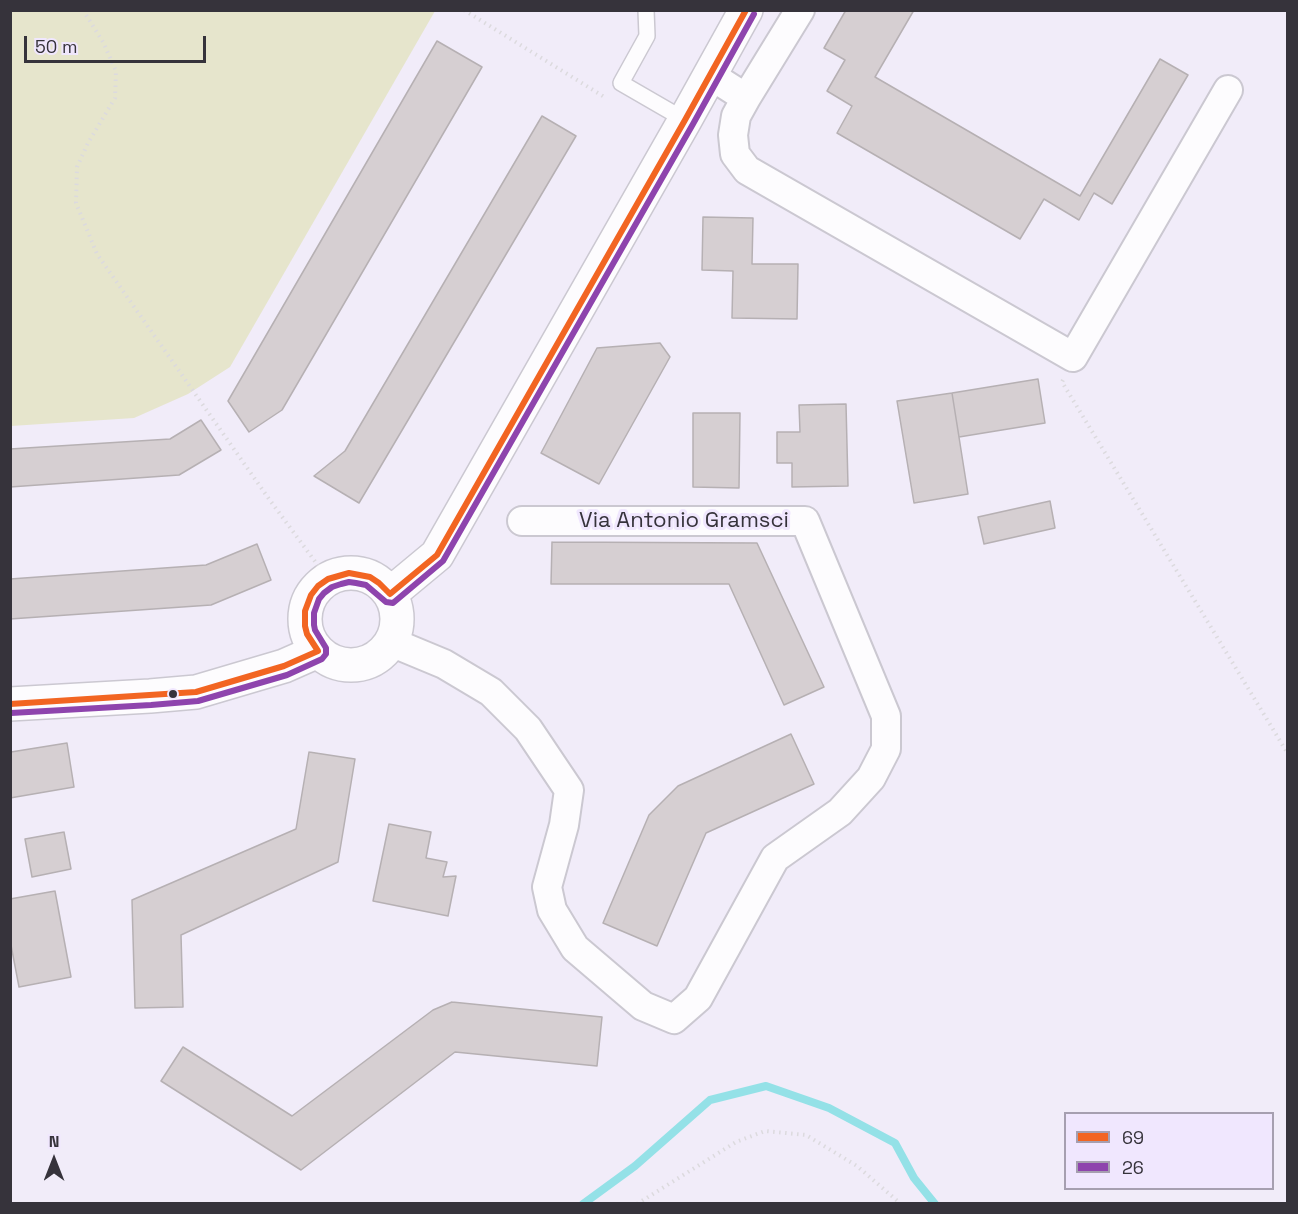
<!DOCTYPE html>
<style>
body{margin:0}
#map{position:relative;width:1298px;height:1214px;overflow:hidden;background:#f1ecf9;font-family:"Space Grotesk",sans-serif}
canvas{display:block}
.frame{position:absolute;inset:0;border:12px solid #36333b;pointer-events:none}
.legend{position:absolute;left:1064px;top:1112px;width:210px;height:78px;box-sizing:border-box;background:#f0e7fe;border:2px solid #a69fb0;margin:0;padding:8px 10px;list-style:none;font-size:18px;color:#36333b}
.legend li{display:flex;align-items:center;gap:12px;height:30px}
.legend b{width:30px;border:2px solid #a69fb0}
.north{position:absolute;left:24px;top:1130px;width:60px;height:60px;-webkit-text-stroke:4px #f0e7fe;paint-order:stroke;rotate:0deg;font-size:16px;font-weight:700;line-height:24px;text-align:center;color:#36333b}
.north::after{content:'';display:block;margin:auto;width:21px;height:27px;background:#36333b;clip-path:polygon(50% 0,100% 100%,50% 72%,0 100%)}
.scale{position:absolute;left:24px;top:36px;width:182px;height:27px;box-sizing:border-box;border:3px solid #36333b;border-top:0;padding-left:8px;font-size:18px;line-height:21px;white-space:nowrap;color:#36333b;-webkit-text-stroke:4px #f0e7fe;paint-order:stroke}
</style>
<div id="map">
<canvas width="1298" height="1214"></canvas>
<div class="frame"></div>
<ul class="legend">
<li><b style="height:8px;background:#f26522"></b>69</li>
<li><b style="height:8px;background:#8e44ad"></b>26</li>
</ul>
<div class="north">N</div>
<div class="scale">50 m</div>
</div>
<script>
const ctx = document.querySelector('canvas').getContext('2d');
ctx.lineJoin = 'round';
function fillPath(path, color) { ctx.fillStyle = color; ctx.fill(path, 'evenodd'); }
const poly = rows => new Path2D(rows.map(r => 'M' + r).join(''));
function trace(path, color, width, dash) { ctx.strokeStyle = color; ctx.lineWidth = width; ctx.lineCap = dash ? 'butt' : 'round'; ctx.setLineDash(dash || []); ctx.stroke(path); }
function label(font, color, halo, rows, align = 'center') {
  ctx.font = font + ' "Space Grotesk",sans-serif'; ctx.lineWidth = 6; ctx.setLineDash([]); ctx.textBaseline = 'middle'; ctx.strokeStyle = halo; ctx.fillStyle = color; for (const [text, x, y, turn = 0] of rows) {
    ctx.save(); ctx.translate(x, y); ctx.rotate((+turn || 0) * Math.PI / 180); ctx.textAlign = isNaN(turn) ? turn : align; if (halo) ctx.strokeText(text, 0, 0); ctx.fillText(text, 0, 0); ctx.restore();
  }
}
fillPath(poly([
 [11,10,435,11,230,367,188,394,134,418,11,426]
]), '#e6e5cc');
trace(poly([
 [583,1204,635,1166,710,1100,766,1086,829,1108,895,1143,914,1178,935,1204]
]), '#94e1e7', 8);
const building = poly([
 [846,10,914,10,875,77,1080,196,1160,59,1188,75,1112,204,1094,193,1079,220,1044,199,1020,239,837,133,852,106,827,91,845,60,824,48,846,10],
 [437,41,482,67,282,410,249,432,228,401,437,41],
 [542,116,576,136,359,503,314,476,345,451,542,116],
 [703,217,753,218,752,264,798,264,797,319,732,318,733,271,702,270,703,217],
 [660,343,670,357,599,484,541,453,597,348,660,343],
 [1038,379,1045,423,959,437,952,393,1038,379],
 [952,393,968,494,914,503,897,401,952,393],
 [846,404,848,486,792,487,792,463,777,463,777,432,800,432,799,405,846,404],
 [693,413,740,413,739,488,693,487,693,413],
 [201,420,221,450,179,475,10,487,10,449,170,439,201,420],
 [1050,501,1055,528,984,544,978,517,1050,501],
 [552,542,757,543,824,687,784,705,729,584,551,584,552,542],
 [257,544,271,580,211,605,10,619,10,579,206,565,257,544],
 [791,734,814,784,706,833,657,946,603,923,649,815,678,786,791,734],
 [67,743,74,787,10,798,10,748,11,752,67,743],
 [309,752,355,759,338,862,181,935,183,1007,135,1008,132,900,296,829,309,752],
 [389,824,431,832,426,858,447,862,443,877,456,876,448,916,373,901,389,824],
 [64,832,71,869,32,877,25,839,64,832],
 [55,891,71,977,19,987,10,940,10,899,55,891],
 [452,1002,602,1017,597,1066,455,1052,301,1170,161,1081,183,1047,292,1116,433,1010,452,1002]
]);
fillPath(building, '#d6cfd2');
trace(building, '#b6b0b3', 1.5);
const service = poly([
 [646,10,647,36,621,83,685,120]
]);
const minor = poly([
 [710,75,746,98,736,116,733,135,735,154,747,170,1073,357,1228,90],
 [746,98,800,10],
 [391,642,444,664,491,692,528,729,569,790,564,825,547,887,552,910,575,948,643,1006,674,1019,698,998,775,858,840,812,871,778,886,749,886,716,805,521,522,521]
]);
const tertiary = poly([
 '305 619a46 46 0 1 1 92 0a46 46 0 1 1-92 0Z',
 [390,594,437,555,685,120,746,10],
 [10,704,150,696,196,692,284,666,318,651]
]);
trace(service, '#cbc8d1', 18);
trace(minor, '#cbc8d1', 32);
trace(tertiary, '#cbc8d1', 36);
trace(poly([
 [83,10,103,42,116,71,115,98,88,143,77,167,76,203,97,254,269,499,328,579],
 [464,10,606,98],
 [1063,380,1062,382,1288,754],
 [637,1204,736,1142,765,1131,806,1135,857,1166,901,1204]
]), '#dcdade', 4, [1.5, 4.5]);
trace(service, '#fdfcfe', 15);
trace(minor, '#fdfcfe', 28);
trace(tertiary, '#fdfcfe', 33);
trace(poly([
 [10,704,196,692,284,666,318,651,307,634,305,626,305,611,311,595,318,586,328,579,349,573,370,577,379,583,390,594,437,555,685,120,746,10]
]), '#f26522', 6);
trace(poly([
 [11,713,151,705,198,701,287,675,322,659,326,654,326,648,315,630,314,625,314,613,319,599,324,593,332,587,341,584,349,582,356,583,366,585,386,602,393,603,443,561,693,124,754,14]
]), '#8e44ad', 6);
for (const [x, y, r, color] of [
 [173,694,5,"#36333b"]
]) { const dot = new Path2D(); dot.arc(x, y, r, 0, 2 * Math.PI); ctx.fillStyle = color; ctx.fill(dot); trace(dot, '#f0e7fe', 2); }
label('22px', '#36333b', '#f0e7fe', [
 ["Via Antonio Gramsci",684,521]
]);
</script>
